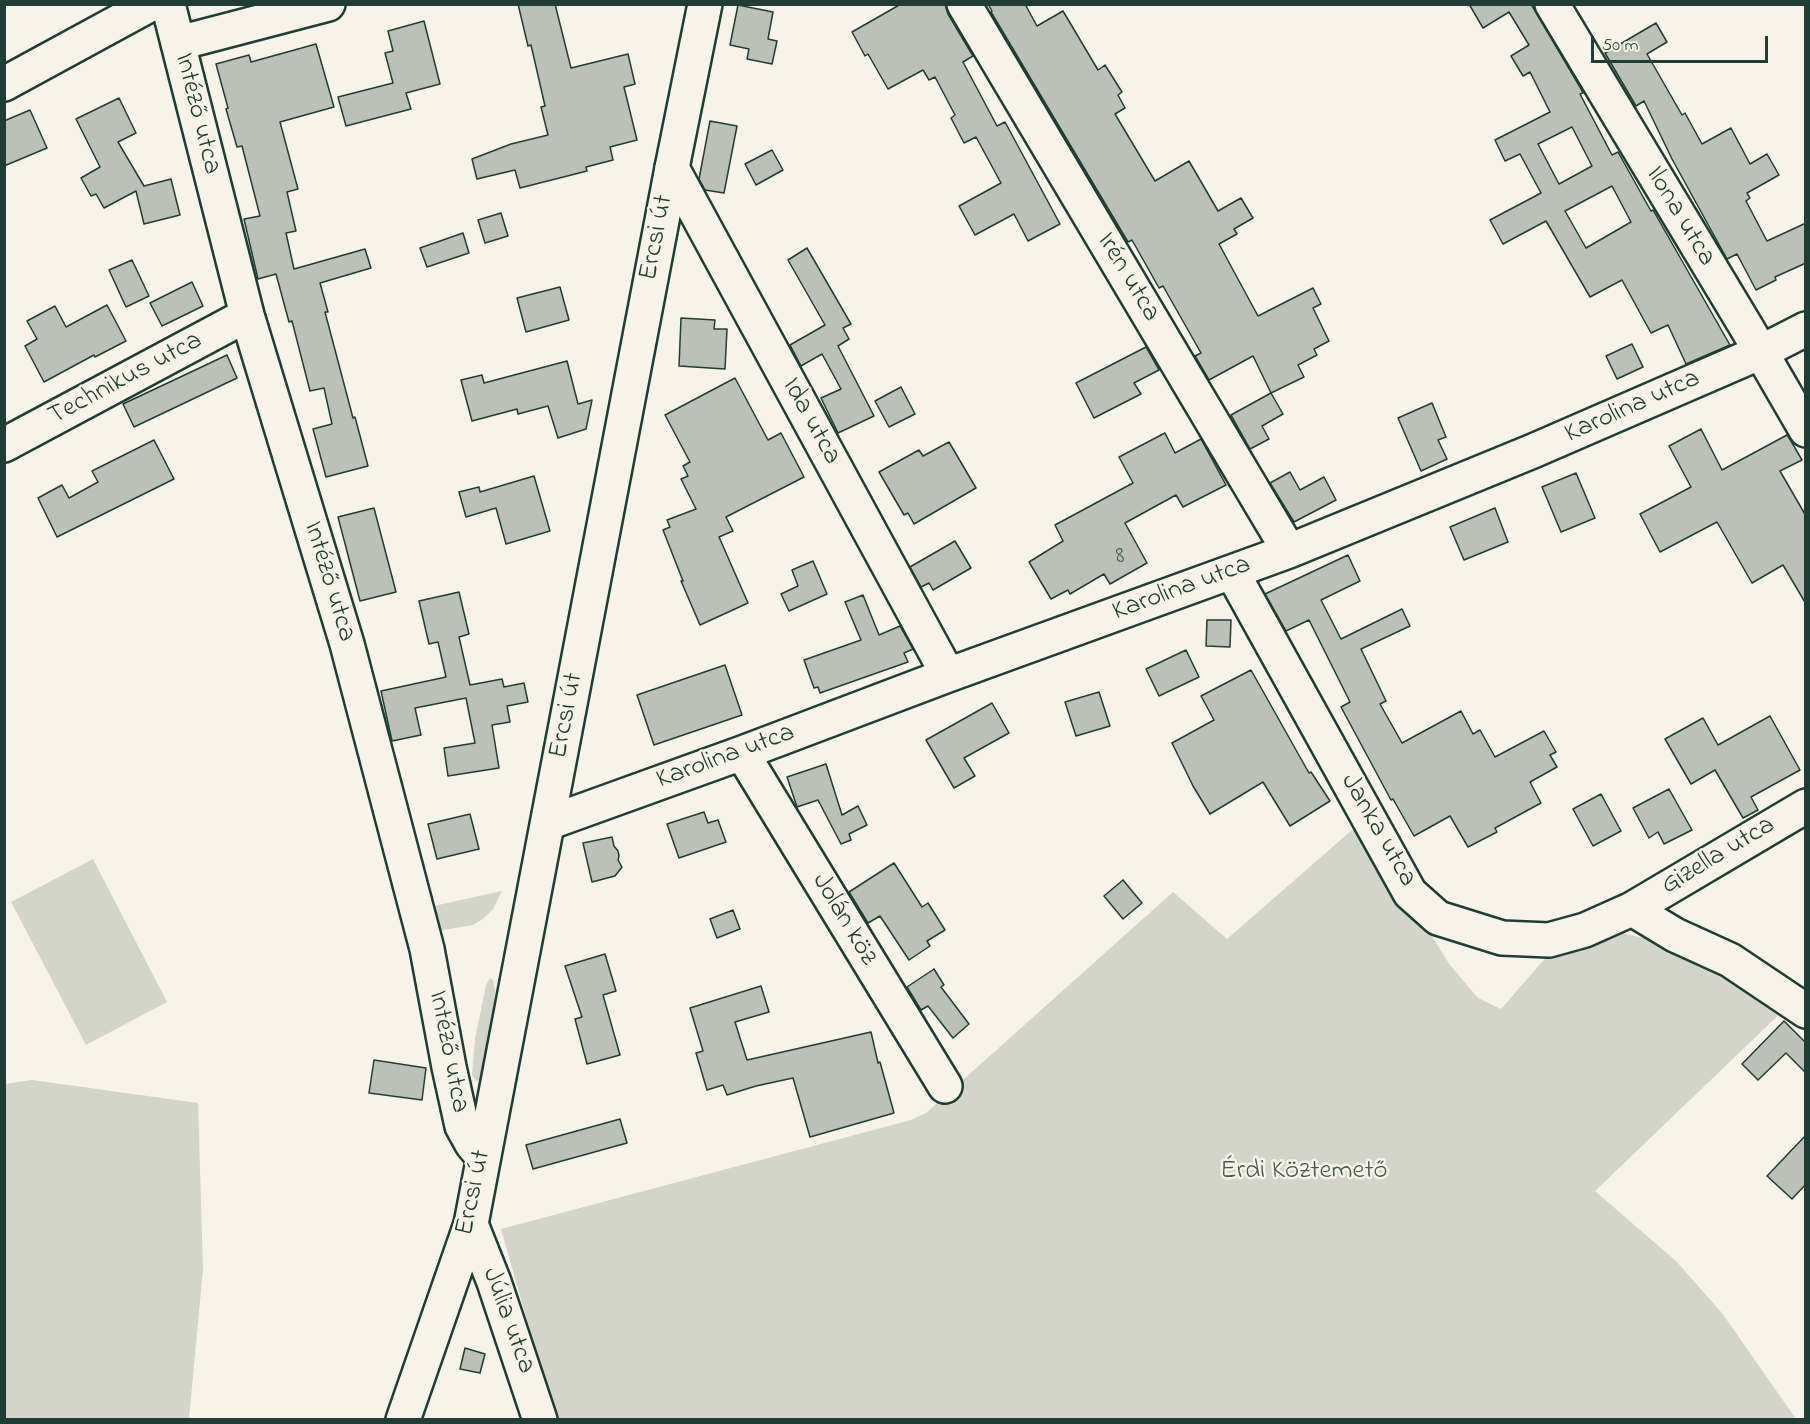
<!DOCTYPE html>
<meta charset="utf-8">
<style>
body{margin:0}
#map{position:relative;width:1810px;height:1424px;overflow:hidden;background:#f7f3e8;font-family:"Indie Flower",sans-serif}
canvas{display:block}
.frame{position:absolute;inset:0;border:6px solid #1f3d34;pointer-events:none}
.scale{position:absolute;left:1591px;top:36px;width:177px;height:27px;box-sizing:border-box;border:3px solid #1f3d34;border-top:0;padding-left:8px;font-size:18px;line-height:21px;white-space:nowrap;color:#1f3d34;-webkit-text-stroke:4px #f7f3e8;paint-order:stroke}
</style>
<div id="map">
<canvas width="1810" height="1424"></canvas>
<div class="frame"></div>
<div class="scale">50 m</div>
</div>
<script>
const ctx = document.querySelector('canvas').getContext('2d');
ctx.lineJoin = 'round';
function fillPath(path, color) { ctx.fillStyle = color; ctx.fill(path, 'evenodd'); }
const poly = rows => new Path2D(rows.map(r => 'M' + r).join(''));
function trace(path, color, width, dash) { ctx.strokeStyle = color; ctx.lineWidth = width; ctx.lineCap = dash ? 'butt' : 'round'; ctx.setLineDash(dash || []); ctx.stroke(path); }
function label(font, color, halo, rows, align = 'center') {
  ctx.font = font + ' "Indie Flower",sans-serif'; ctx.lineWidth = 5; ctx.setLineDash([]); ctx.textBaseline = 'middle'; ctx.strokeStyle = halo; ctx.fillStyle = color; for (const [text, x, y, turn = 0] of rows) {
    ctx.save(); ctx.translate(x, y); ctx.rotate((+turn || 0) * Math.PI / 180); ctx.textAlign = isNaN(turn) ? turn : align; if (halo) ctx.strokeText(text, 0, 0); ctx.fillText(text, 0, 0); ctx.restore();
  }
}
fillPath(poly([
 [1360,823,1450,965,1478,998,1501,1009,1548,955,1618,932,1669,944,1788,1006,1595,1191,1676,1261,1722,1313,1796,1419,555,1419,501,1229,896,1124,911,1120,926,1113,1173,892,1227,939],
 [93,859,167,1002,86,1045,11,902],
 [502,891,493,909,483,919,473,925,437,931,429,907],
 [490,978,493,980,495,991,487,1075,481,1080,476,1081,472,1075,475,1039,486,985],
 [32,1080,198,1103,203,1269,189,1419,5,1419,5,1084]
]), '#d3d5ca');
const building = poly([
 [518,4,555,4,571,68,628,54,635,84,624,87,637,140,610,147,613,160,586,167,587,171,520,188,515,170,477,179,472,159,511,144,548,135,541,107,545,106,531,45,528,46,518,4],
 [901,4,945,4,948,14,973,56,963,62,997,126,1005,122,1060,224,1028,241,1014,214,975,235,959,206,1001,183,976,137,964,143,951,118,955,115,935,77,929,80,923,70,888,89,868,54,865,56,852,32,901,4],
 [988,4,1025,4,1037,26,1063,11,1098,70,1105,65,1122,92,1118,95,1125,108,1115,114,1155,181,1189,161,1218,211,1241,198,1253,218,1234,229,1237,234,1219,244,1258,316,1313,288,1321,304,1313,308,1329,341,1314,349,1317,355,1298,365,1304,377,1271,393,1253,356,1209,380,1195,356,1201,353,1163,286,1159,288,1132,240,1128,242,991,12,992,11,988,4],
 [1469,4,1531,4,1580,87,1583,93,1580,94,1612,155,1618,152,1651,211,1653,210,1730,345,1686,364,1668,325,1651,333,1622,280,1590,297,1546,221,1503,244,1490,220,1541,193,1520,154,1505,161,1495,140,1550,112,1530,72,1523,76,1511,56,1529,45,1509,12,1483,28,1469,4],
 [1572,127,1592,166,1559,184,1538,144,1572,127],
 [1612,186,1631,222,1586,248,1565,211,1612,186],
 [738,5,773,12,768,39,777,41,772,64,747,59,749,49,730,45,738,5],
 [424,21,440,84,406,93,411,109,346,126,338,97,393,83,385,53,393,51,388,31,424,21],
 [1656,23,1667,42,1647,54,1682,115,1685,113,1702,144,1731,128,1750,164,1767,154,1779,175,1747,193,1750,198,1746,201,1767,241,1806,223,1806,263,1775,277,1776,280,1756,290,1737,254,1727,259,1672,159,1644,101,1636,106,1605,53,1656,23],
 [316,44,334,107,280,122,298,189,287,192,296,231,286,233,294,269,365,249,371,268,320,283,328,312,325,312,353,418,355,417,368,466,326,477,313,429,332,424,324,388,310,391,292,321,289,322,276,274,258,279,244,219,260,216,242,146,237,147,226,109,228,108,216,64,249,55,251,62,316,44],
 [119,98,136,133,118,142,144,186,171,179,180,215,144,224,136,191,104,208,96,194,91,196,81,178,100,167,76,119,119,98],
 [30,110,47,148,4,166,4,121,30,110],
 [710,121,737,126,724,193,705,190,699,179,710,121],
 [772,150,783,170,756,185,745,164,772,150],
 [501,213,508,236,485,243,478,220,501,213],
 [463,233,469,253,427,267,420,248,463,233],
 [807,248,851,324,843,328,849,339,838,346,874,416,838,433,821,398,841,389,822,354,801,366,790,345,825,325,788,260,807,248],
 [132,260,149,296,126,307,109,270,132,260],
 [192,282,203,306,162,326,150,303,192,282],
 [560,287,569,320,526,332,517,298,560,287],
 [107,305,126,341,95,357,94,355,44,382,25,346,37,339,27,321,55,306,66,327,107,305],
 [681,318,715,320,714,329,727,329,725,369,679,366,681,318],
 [1632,344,1643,367,1617,379,1606,356,1632,344],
 [1146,347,1159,370,1134,383,1141,394,1094,418,1076,383,1146,347],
 [227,355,237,378,134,427,123,404,227,355],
 [567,361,578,404,592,400,586,429,558,438,548,406,518,414,517,409,472,421,461,380,482,375,484,383,567,361],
 [735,378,768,440,781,433,804,477,726,517,733,531,719,537,748,603,700,625,681,581,683,581,663,530,670,527,667,520,696,509,681,479,688,476,683,466,690,462,665,415,735,378],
 [901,387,915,414,889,427,875,401,901,387],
 [1271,393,1283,414,1262,426,1269,439,1250,449,1231,415,1271,393],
 [1432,403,1446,437,1438,440,1447,459,1421,471,1398,418,1432,403],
 [1701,429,1722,470,1787,435,1791,441,1802,460,1780,471,1806,516,1806,604,1783,565,1752,583,1717,522,1660,552,1640,514,1691,487,1669,446,1701,429],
 [1165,433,1175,453,1201,439,1226,485,1183,507,1176,495,1125,523,1147,563,1110,584,1104,574,1070,594,1068,590,1051,599,1029,562,1063,541,1055,525,1133,483,1119,457,1165,433],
 [154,440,174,479,57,537,38,498,62,485,69,498,98,482,92,471,154,440],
 [949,442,976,488,914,524,908,513,904,515,879,472,919,450,923,456,949,442],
 [1290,472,1300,490,1324,477,1336,500,1294,522,1270,483,1290,472],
 [1576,473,1595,518,1561,532,1542,487,1576,473],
 [534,476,550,531,506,544,496,508,466,517,459,492,479,487,480,492,534,476],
 [374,508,396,592,360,601,338,517,374,508],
 [1495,508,1508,542,1464,560,1450,527,1495,508],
 [955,541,971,568,933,590,929,583,921,587,910,567,955,541],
 [1348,555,1360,581,1321,600,1341,639,1402,609,1410,626,1361,649,1386,701,1380,704,1402,743,1461,711,1473,734,1480,730,1495,757,1544,731,1556,752,1550,755,1557,767,1530,782,1541,803,1495,828,1497,832,1468,847,1450,816,1414,836,1393,799,1391,800,1341,707,1350,702,1309,620,1286,631,1265,594,1348,555],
 [813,561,827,594,789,611,781,594,798,586,792,570,813,561],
 [459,592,469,634,459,637,470,685,502,679,504,687,524,683,528,702,507,706,510,722,492,725,499,768,448,776,444,748,475,743,466,698,415,708,421,735,392,741,381,691,446,677,438,642,429,644,419,601,459,592],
 [863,595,879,635,900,626,913,649,904,653,908,662,820,693,818,687,814,688,804,660,861,640,845,602,863,595],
 [1207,620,1231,620,1230,647,1206,646,1207,620],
 [1186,650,1199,677,1159,696,1146,669,1186,650],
 [725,665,742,715,654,745,637,695,725,665],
 [1251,670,1309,773,1311,772,1330,801,1290,826,1263,782,1210,814,1193,786,1172,743,1214,720,1201,696,1251,670],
 [1099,692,1110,726,1076,736,1065,702,1099,692],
 [992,703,1009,733,964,758,975,776,954,788,926,740,992,703],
 [1770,716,1800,770,1751,797,1758,810,1743,818,1715,770,1691,784,1665,739,1703,718,1718,745,1770,716],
 [826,764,842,815,858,806,867,825,849,834,851,840,841,844,818,800,797,807,787,777,826,764],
 [1669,789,1692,830,1664,844,1658,832,1649,838,1633,808,1669,789],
 [1601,794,1621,831,1593,846,1573,809,1601,794],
 [704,812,708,823,718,820,726,842,679,858,667,824,704,812],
 [470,814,479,849,437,859,428,824,470,814],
 [612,837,614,846,618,851,619,856,618,860,622,867,615,876,592,882,583,843,612,837],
 [894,863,922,907,928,903,945,930,927,941,930,946,909,960,880,916,868,923,849,892,894,863],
 [1123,880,1142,903,1123,919,1104,896,1123,880],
 [733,910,740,929,717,938,710,919,733,910],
 [605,954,616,991,603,995,620,1055,587,1064,575,1019,582,1017,565,966,605,954],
 [934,969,944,985,941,987,969,1024,953,1038,928,1006,921,1010,907,987,934,969],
 [761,986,769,1012,735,1022,747,1060,871,1032,878,1063,880,1062,894,1113,810,1137,793,1078,756,1086,727,1095,723,1085,707,1090,696,1053,703,1051,690,1008,761,986],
 [1784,1021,1806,1043,1806,1073,1786,1053,1758,1080,1742,1064,1784,1021],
 [374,1060,426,1068,422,1100,369,1093,374,1060],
 [620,1119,627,1143,533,1169,526,1145,620,1119],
 [1806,1135,1806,1184,1792,1199,1767,1176,1806,1135],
 [465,1348,485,1354,480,1373,460,1369,465,1348]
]);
fillPath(building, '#bbc1b6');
trace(building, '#1f3d34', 1.5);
const minor = poly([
 [168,4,247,315,347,644,427,949,449,1067,462,1126,472,1144,483,1157],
 [964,4,1289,551],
 [1552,4,1748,330,1806,430],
 [179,43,328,4],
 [4,84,151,4],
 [672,168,948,675],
 [4,445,247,315],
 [1232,572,1410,893,1438,918,1502,938,1549,940,1585,930,1632,909,1675,935,1730,960,1806,1011],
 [742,753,945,1086],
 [548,823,742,753,948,675,1289,551,1533,451,1761,352,1806,329],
 [1632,909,1806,806],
 [471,1224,494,1282,540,1420]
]);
const major = poly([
 [403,1420,471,1224,672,168,705,4]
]);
trace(minor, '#1f3d34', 38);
trace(major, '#1f3d34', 38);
trace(minor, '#f7f3e8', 33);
trace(major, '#f7f3e8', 33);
label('24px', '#465e54', null, [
 ["8",1120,558]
]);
label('27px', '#1f3d34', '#f7f3e8', [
 ["Intéző utca",196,114,76],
 ["Ilona utca",1679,217,59],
 ["Ercsi út",658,238,-79],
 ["Irén utca",1127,278,59],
 ["Technikus utca",126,380,-28],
 ["Karolina utca",1633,408,-24],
 ["Ida utca",810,422,61],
 ["Intéző utca",328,582,73],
 ["Karolina utca",1182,590,-20],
 ["Ercsi út",568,716,-79],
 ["Karolina utca",726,758,-20],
 ["Janka utca",1377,831,60],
 ["Gizella utca",1719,857,-31],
 ["Jolán köz",843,920,59],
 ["Intéző utca",447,1052,79],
 ["Ercsi út",475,1193,-78],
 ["Júlia utca",507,1321,70]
]);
label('27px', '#435b52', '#f7f3e8', [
 ["Érdi Köztemető",1304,1173]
]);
</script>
